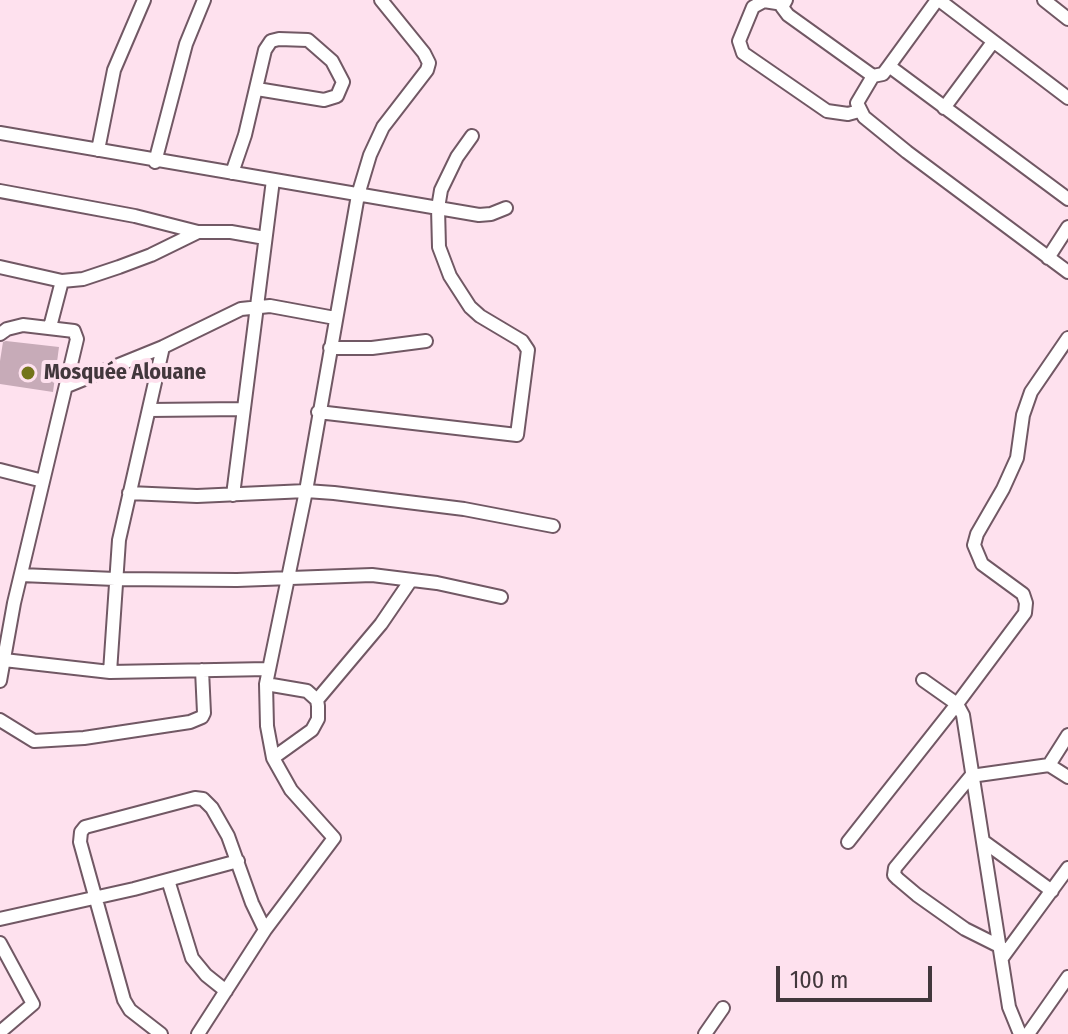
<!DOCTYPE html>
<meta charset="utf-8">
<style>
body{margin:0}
#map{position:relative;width:1068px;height:1034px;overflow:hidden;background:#fee1ee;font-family:"Fira Sans Condensed",sans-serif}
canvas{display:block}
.scale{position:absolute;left:776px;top:966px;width:156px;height:36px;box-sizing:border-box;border:4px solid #42373c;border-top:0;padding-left:10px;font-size:24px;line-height:28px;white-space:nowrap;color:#42373c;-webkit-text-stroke:6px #fee1ee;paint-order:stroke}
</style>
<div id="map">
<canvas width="1068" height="1034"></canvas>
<div class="scale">100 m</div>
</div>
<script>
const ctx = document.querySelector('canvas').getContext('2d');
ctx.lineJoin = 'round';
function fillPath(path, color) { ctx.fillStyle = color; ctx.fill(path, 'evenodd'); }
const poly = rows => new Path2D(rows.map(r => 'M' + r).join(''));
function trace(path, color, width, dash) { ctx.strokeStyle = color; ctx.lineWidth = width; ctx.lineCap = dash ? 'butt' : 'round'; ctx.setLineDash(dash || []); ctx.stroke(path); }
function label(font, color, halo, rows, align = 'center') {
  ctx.font = font + ' "Fira Sans Condensed",sans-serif'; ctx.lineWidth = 8; ctx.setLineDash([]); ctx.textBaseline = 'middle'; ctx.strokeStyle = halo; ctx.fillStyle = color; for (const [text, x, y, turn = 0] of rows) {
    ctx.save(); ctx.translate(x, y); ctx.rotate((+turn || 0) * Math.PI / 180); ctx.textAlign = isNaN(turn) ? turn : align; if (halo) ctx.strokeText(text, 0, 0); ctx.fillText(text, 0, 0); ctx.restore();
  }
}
fillPath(poly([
 [6,341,59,347,53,392,0,384,0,361,3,342]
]), '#c7abb8');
const minor = poly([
 [786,0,782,7,788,15,873,76,883,74,889,66,937,0],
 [939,0,1068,98],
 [1044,0,1068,19],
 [783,4,764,1,753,7,739,41,743,53,827,111,848,114,859,111],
 [889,66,1068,199],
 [873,76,857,103,864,117,907,152,1068,272],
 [944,108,993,42],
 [0,133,479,215,491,214,506,208],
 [98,150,114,70,144,0],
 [155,162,186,44,204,0],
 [232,173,245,135,265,50,271,41,279,39,308,40,332,61,343,82,337,96,324,100,257,89],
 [0,191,135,216,198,232],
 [1048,258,1068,227],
 [0,267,62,281,83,279,119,267,151,255,198,232,231,232,265,238],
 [50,327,62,281],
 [0,334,7,329,23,325,74,331,77,339,14,603,0,681],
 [330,348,372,348,426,341],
 [67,386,163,347,241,309,270,306,335,318],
 [149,410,244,409],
 [318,412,517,435,528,350,522,341,480,316,470,307,450,276,439,247,438,208,441,190,457,157,472,136],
 [0,470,43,481],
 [129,493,197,496,306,491,334,493,464,509,553,526],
 [233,495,273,180],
 [21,575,115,579,237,580,372,575,437,583,501,597],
 [4,660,110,672,268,669],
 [110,672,119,540,163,347],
 [923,680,957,704,963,715,1009,1007,1020,1034],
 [266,684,307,691,317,700,318,706,318,719,312,730,273,758],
 [317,700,381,624,411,580],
 [0,720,34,741,84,738,190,722,202,717,204,713,202,670],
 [1049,765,1068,777],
 [983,841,1052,891],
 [848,842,957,704,1025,613,1026,603,1023,594,982,564,974,545,977,534,1003,489,1017,458,1023,415,1031,392,1068,338],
 [168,880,192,958,206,975,226,991],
 [0,919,134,889,238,861],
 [0,943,33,1004,0,1032],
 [1001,947,965,929,917,895,898,879,894,875,895,868,971,776,1049,765,1068,735],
 [1002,958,1068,868],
 [161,1034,130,1010,124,1000,80,842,81,832,85,827,195,798,203,799,212,808,228,836,252,903,265,930],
 [198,1034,265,930,334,838,291,790,273,758,267,726,266,684,306,491,358,195,370,155,383,127,427,70,429,63,424,53,381,0],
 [705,1034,723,1008],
 [1028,1034,1068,977]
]);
trace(minor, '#715864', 16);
trace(minor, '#fff', 12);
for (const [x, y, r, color] of [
 [28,373,8,"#73741a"]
]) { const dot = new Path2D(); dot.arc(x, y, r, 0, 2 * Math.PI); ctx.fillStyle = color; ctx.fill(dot); trace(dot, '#fee1ee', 3); }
label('bold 22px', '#42373c', '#fee1ee', [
 ["Mosquée Alouane",44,373]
], 'left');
</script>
